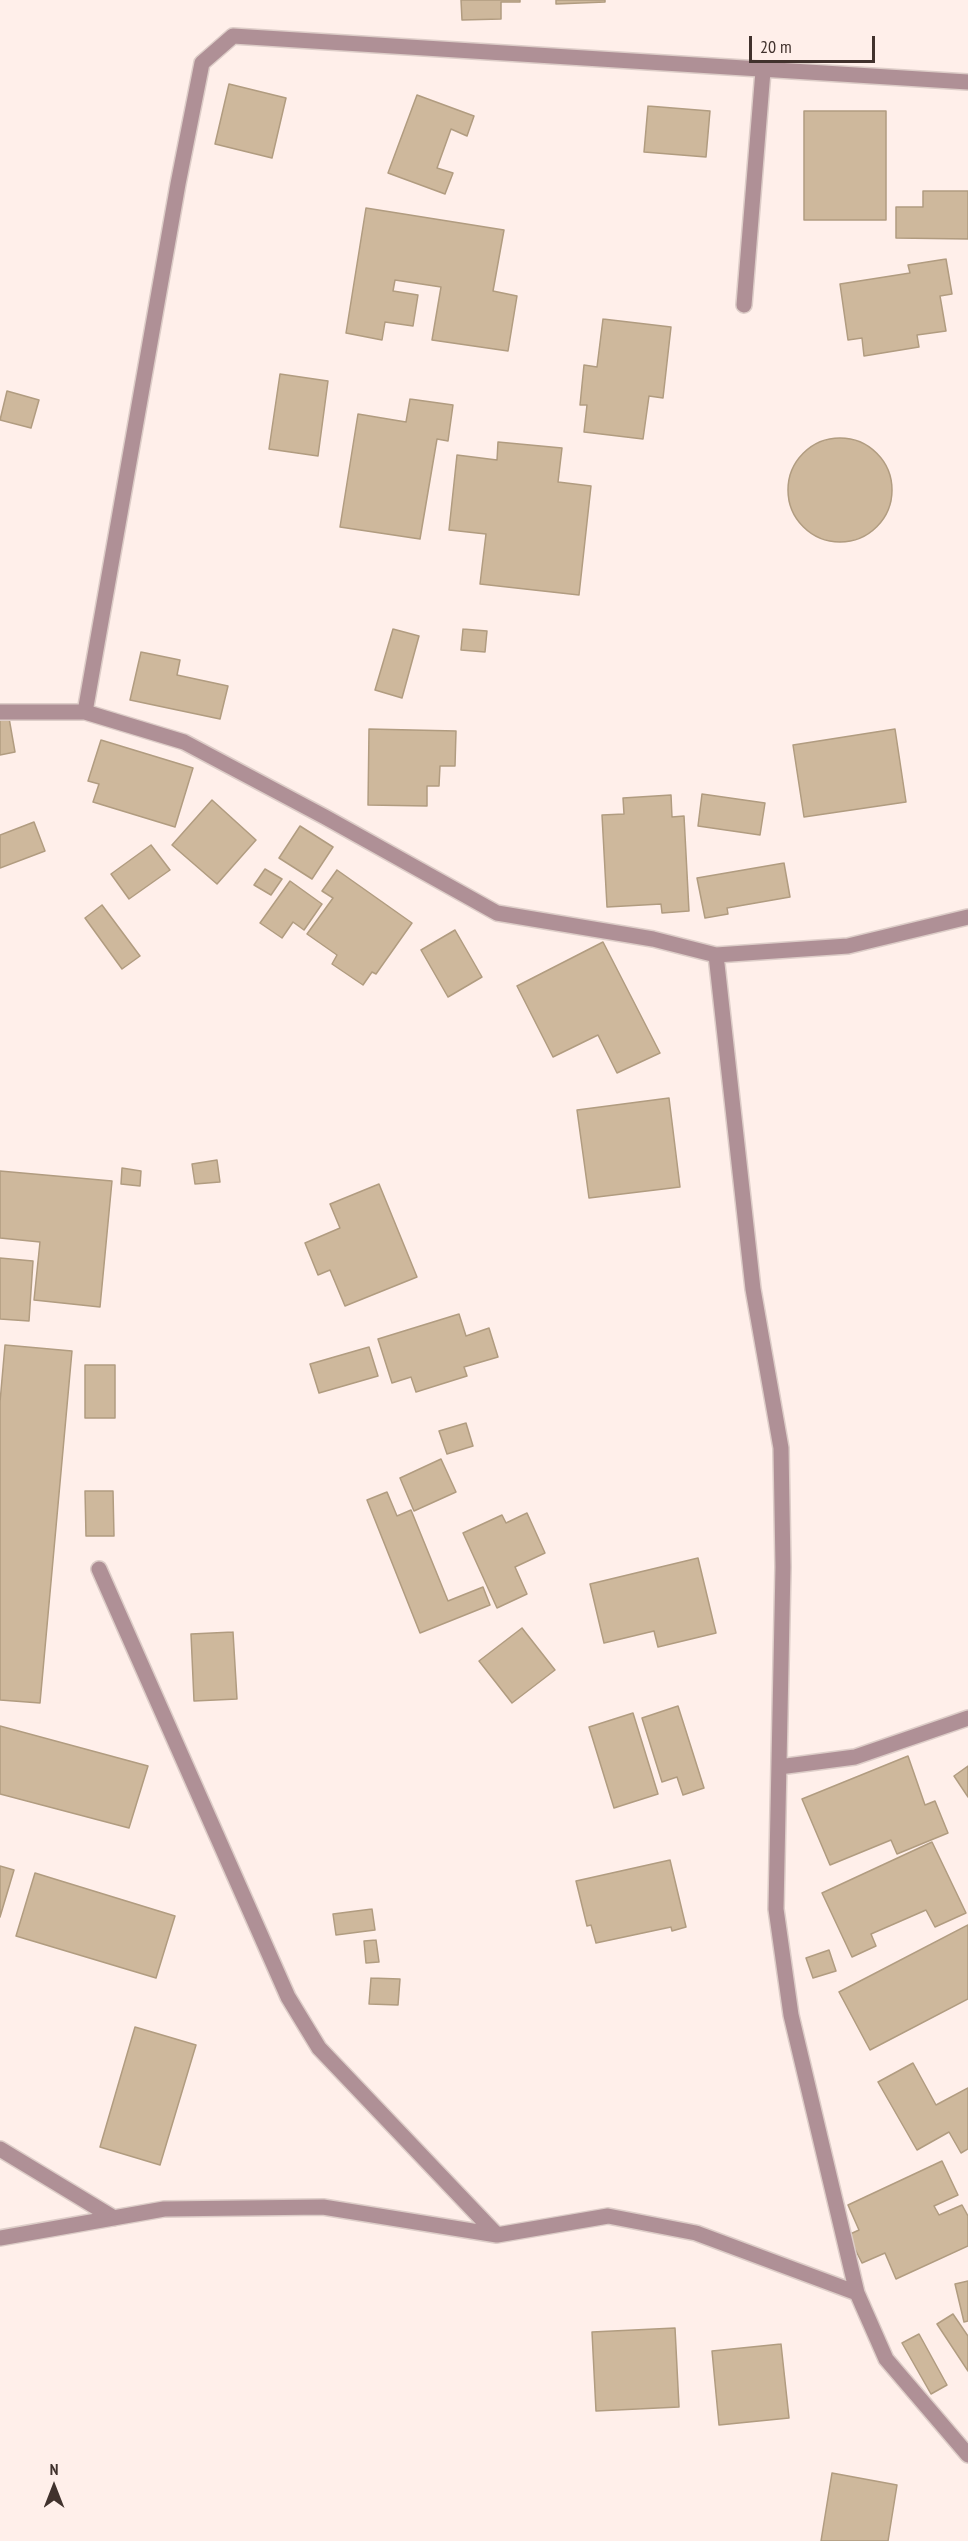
<!DOCTYPE html>
<style>
body{margin:0}
#map{position:relative;width:968px;height:2541px;overflow:hidden;background:#ffefea;font-family:"PT Sans Narrow",sans-serif}
canvas{display:block}
.north{position:absolute;left:24px;top:2457px;width:60px;height:60px;-webkit-text-stroke:4px #ffefea;paint-order:stroke;rotate:0deg;font-size:16px;font-weight:700;line-height:24px;text-align:center;color:#41322d}
.north::after{content:'';display:block;margin:auto;width:21px;height:27px;background:#41322d;clip-path:polygon(50% 0,100% 100%,50% 72%,0 100%)}
.scale{position:absolute;left:749px;top:36px;width:126px;height:27px;box-sizing:border-box;border:3px solid #41322d;border-top:0;padding-left:8px;font-size:18px;line-height:21px;white-space:nowrap;color:#41322d;-webkit-text-stroke:4px #ffefea;paint-order:stroke}
</style>
<div id="map">
<canvas width="968" height="2541"></canvas>
<div class="north">N</div>
<div class="scale">20 m</div>
</div>
<script>
const ctx = document.querySelector('canvas').getContext('2d');
ctx.lineJoin = 'round';
function fillPath(path, color) { ctx.fillStyle = color; ctx.fill(path, 'evenodd'); }
const poly = rows => new Path2D(rows.map(r => 'M' + r).join(''));
function trace(path, color, width, dash) { ctx.strokeStyle = color; ctx.lineWidth = width; ctx.lineCap = dash ? 'butt' : 'round'; ctx.setLineDash(dash || []); ctx.stroke(path); }
const building = poly([
 [461,0,520,0,520,2,501,2,501,19,462,20,461,0],
 [556,0,605,0,605,2,556,4,556,0],
 [229,84,286,98,272,158,215,144,229,84],
 [417,95,474,116,467,136,451,129,437,168,453,173,445,194,388,173,417,95],
 [648,106,710,111,706,157,644,152,648,106],
 [804,111,886,111,886,220,804,220,804,111],
 [923,191,968,191,968,239,896,238,896,207,923,207,923,191],
 [366,208,504,230,493,291,517,296,508,351,432,340,441,287,395,280,393,291,418,295,413,326,385,322,382,340,346,333,366,208],
 [946,259,952,294,940,296,946,331,917,335,919,347,864,356,862,338,848,340,840,284,910,273,908,265,946,259],
 [603,319,671,327,663,398,649,396,643,439,584,432,587,405,580,405,584,365,597,367,603,319],
 [280,374,328,381,318,456,269,449,280,374],
 [7,391,39,400,31,428,0,420,7,391],
 [410,399,453,405,448,441,437,439,420,539,340,527,358,414,406,422,410,399],
 '788 490a52 52 0 1 1 104 0a52 52 0 1 1-104 0Z',
 [498,442,562,448,558,482,591,486,579,595,480,584,486,534,449,530,457,455,497,460,498,442],
 [393,629,419,636,402,698,375,690,393,629],
 [463,629,487,631,485,652,461,650,463,629],
 [141,652,180,660,177,675,228,686,220,719,130,700,141,652],
 [9,718,15,752,0,755,0,720,9,718],
 [369,729,456,731,455,766,440,766,439,786,427,786,427,806,368,805,369,729],
 [895,729,906,802,804,817,793,745,895,729],
 [101,740,193,768,175,827,93,802,99,784,88,781,101,740],
 [702,794,765,803,760,835,698,826,702,794],
 [671,795,672,817,684,816,689,911,662,913,661,904,607,907,602,815,624,814,623,798,671,795],
 [212,800,256,840,217,884,172,845,212,800],
 [34,822,45,851,0,868,0,835,34,822],
 [300,826,333,847,312,879,279,858,300,826],
 [151,845,170,870,129,899,111,874,151,845],
 [784,863,790,897,727,908,728,914,705,918,697,878,784,863],
 [265,869,282,879,271,895,254,885,265,869],
 [337,870,412,923,376,974,372,972,363,985,332,964,337,955,307,934,333,898,322,891,337,870],
 [290,881,322,904,304,930,293,922,282,938,260,923,290,881],
 [102,905,140,956,122,969,85,918,102,905],
 [455,930,482,977,448,997,421,950,455,930],
 [603,942,660,1053,617,1073,598,1035,553,1057,517,986,603,942],
 [669,1098,680,1187,589,1198,577,1110,669,1098],
 [217,1160,220,1182,195,1184,192,1164,217,1160],
 [122,1168,141,1171,140,1186,121,1184,122,1168],
 [0,1171,112,1181,100,1307,34,1300,40,1242,0,1238,0,1171],
 [379,1184,417,1277,345,1306,330,1270,318,1275,305,1243,340,1228,330,1204,379,1184],
 [0,1258,33,1261,29,1321,0,1319,0,1258],
 [459,1314,466,1336,489,1328,498,1357,464,1367,467,1376,416,1392,411,1377,392,1383,378,1339,459,1314],
 [5,1345,72,1351,40,1703,0,1700,0,1402,5,1345],
 [369,1347,378,1376,319,1393,310,1364,369,1347],
 [85,1365,115,1365,115,1418,85,1418,85,1365],
 [466,1423,473,1446,447,1454,439,1431,466,1423],
 [441,1459,456,1492,414,1511,400,1478,441,1459],
 [85,1491,113,1491,114,1536,86,1536,85,1491],
 [387,1492,397,1516,411,1510,448,1601,483,1587,490,1605,420,1633,367,1500,387,1492],
 [527,1513,545,1553,515,1567,527,1594,497,1608,463,1533,502,1515,506,1523,527,1513],
 [698,1558,716,1633,658,1647,654,1631,604,1643,590,1584,698,1558],
 [522,1628,555,1670,512,1703,479,1661,522,1628],
 [233,1632,237,1699,194,1701,191,1634,233,1632],
 [678,1706,704,1788,683,1795,677,1777,662,1782,642,1718,678,1706],
 [633,1713,658,1794,614,1808,589,1727,633,1713],
 [0,1726,148,1766,129,1828,0,1794,0,1726],
 [908,1756,925,1805,935,1801,948,1833,897,1854,891,1840,830,1865,802,1799,908,1756],
 [968,1766,968,1797,954,1776,968,1766],
 [932,1842,966,1913,935,1927,926,1910,871,1934,876,1946,852,1957,822,1893,932,1842],
 [670,1860,686,1927,672,1931,671,1927,596,1943,591,1925,587,1926,576,1881,670,1860],
 [0,1866,14,1870,0,1917,0,1866],
 [35,1873,175,1916,156,1978,16,1936,35,1873],
 [372,1909,375,1930,336,1935,333,1914,372,1909],
 [968,1925,968,1999,870,2050,839,1992,968,1925],
 [376,1940,379,1962,366,1963,364,1941,376,1940],
 [829,1950,836,1971,813,1978,806,1958,829,1950],
 [371,1978,400,1979,398,2005,369,2004,371,1978],
 [135,2027,196,2045,160,2165,100,2147,135,2027],
 [913,2063,936,2105,968,2088,968,2149,961,2153,949,2132,917,2150,878,2082,913,2063],
 [942,2161,958,2195,934,2206,939,2215,962,2205,968,2216,968,2246,896,2279,885,2253,862,2263,848,2235,859,2230,848,2205,942,2161],
 [968,2281,968,2321,964,2322,955,2284,968,2281],
 [953,2314,968,2336,968,2371,937,2324,953,2314],
 [675,2328,679,2407,596,2411,592,2332,675,2328],
 [919,2334,947,2385,931,2394,902,2343,919,2334],
 [781,2344,789,2418,719,2425,712,2351,781,2344],
 [832,2473,897,2485,888,2541,821,2541,832,2473]
]);
fillPath(building, '#ceb89c');
trace(building, '#b19c80', 1.5);
const minor = poly([
 [744,305,763,71],
 [0,712,85,712,184,742,325,817,497,913,653,939,716,955,848,946,968,917],
 [85,712,178,184,202,63,233,36,968,82],
 [716,955,753,1289,781,1448,783,1567,776,1909,791,2015,857,2293,886,2359,968,2455],
 [99,1569,288,1997,319,2048,497,2235],
 [779,1767,855,1757,968,1718],
 [0,2149,114,2218],
 [0,2238,164,2209,323,2207,497,2235,608,2216,696,2233,857,2293]
]);
trace(minor, '#ddcdc8', 18);
trace(minor, '#af9096', 15);
</script>
